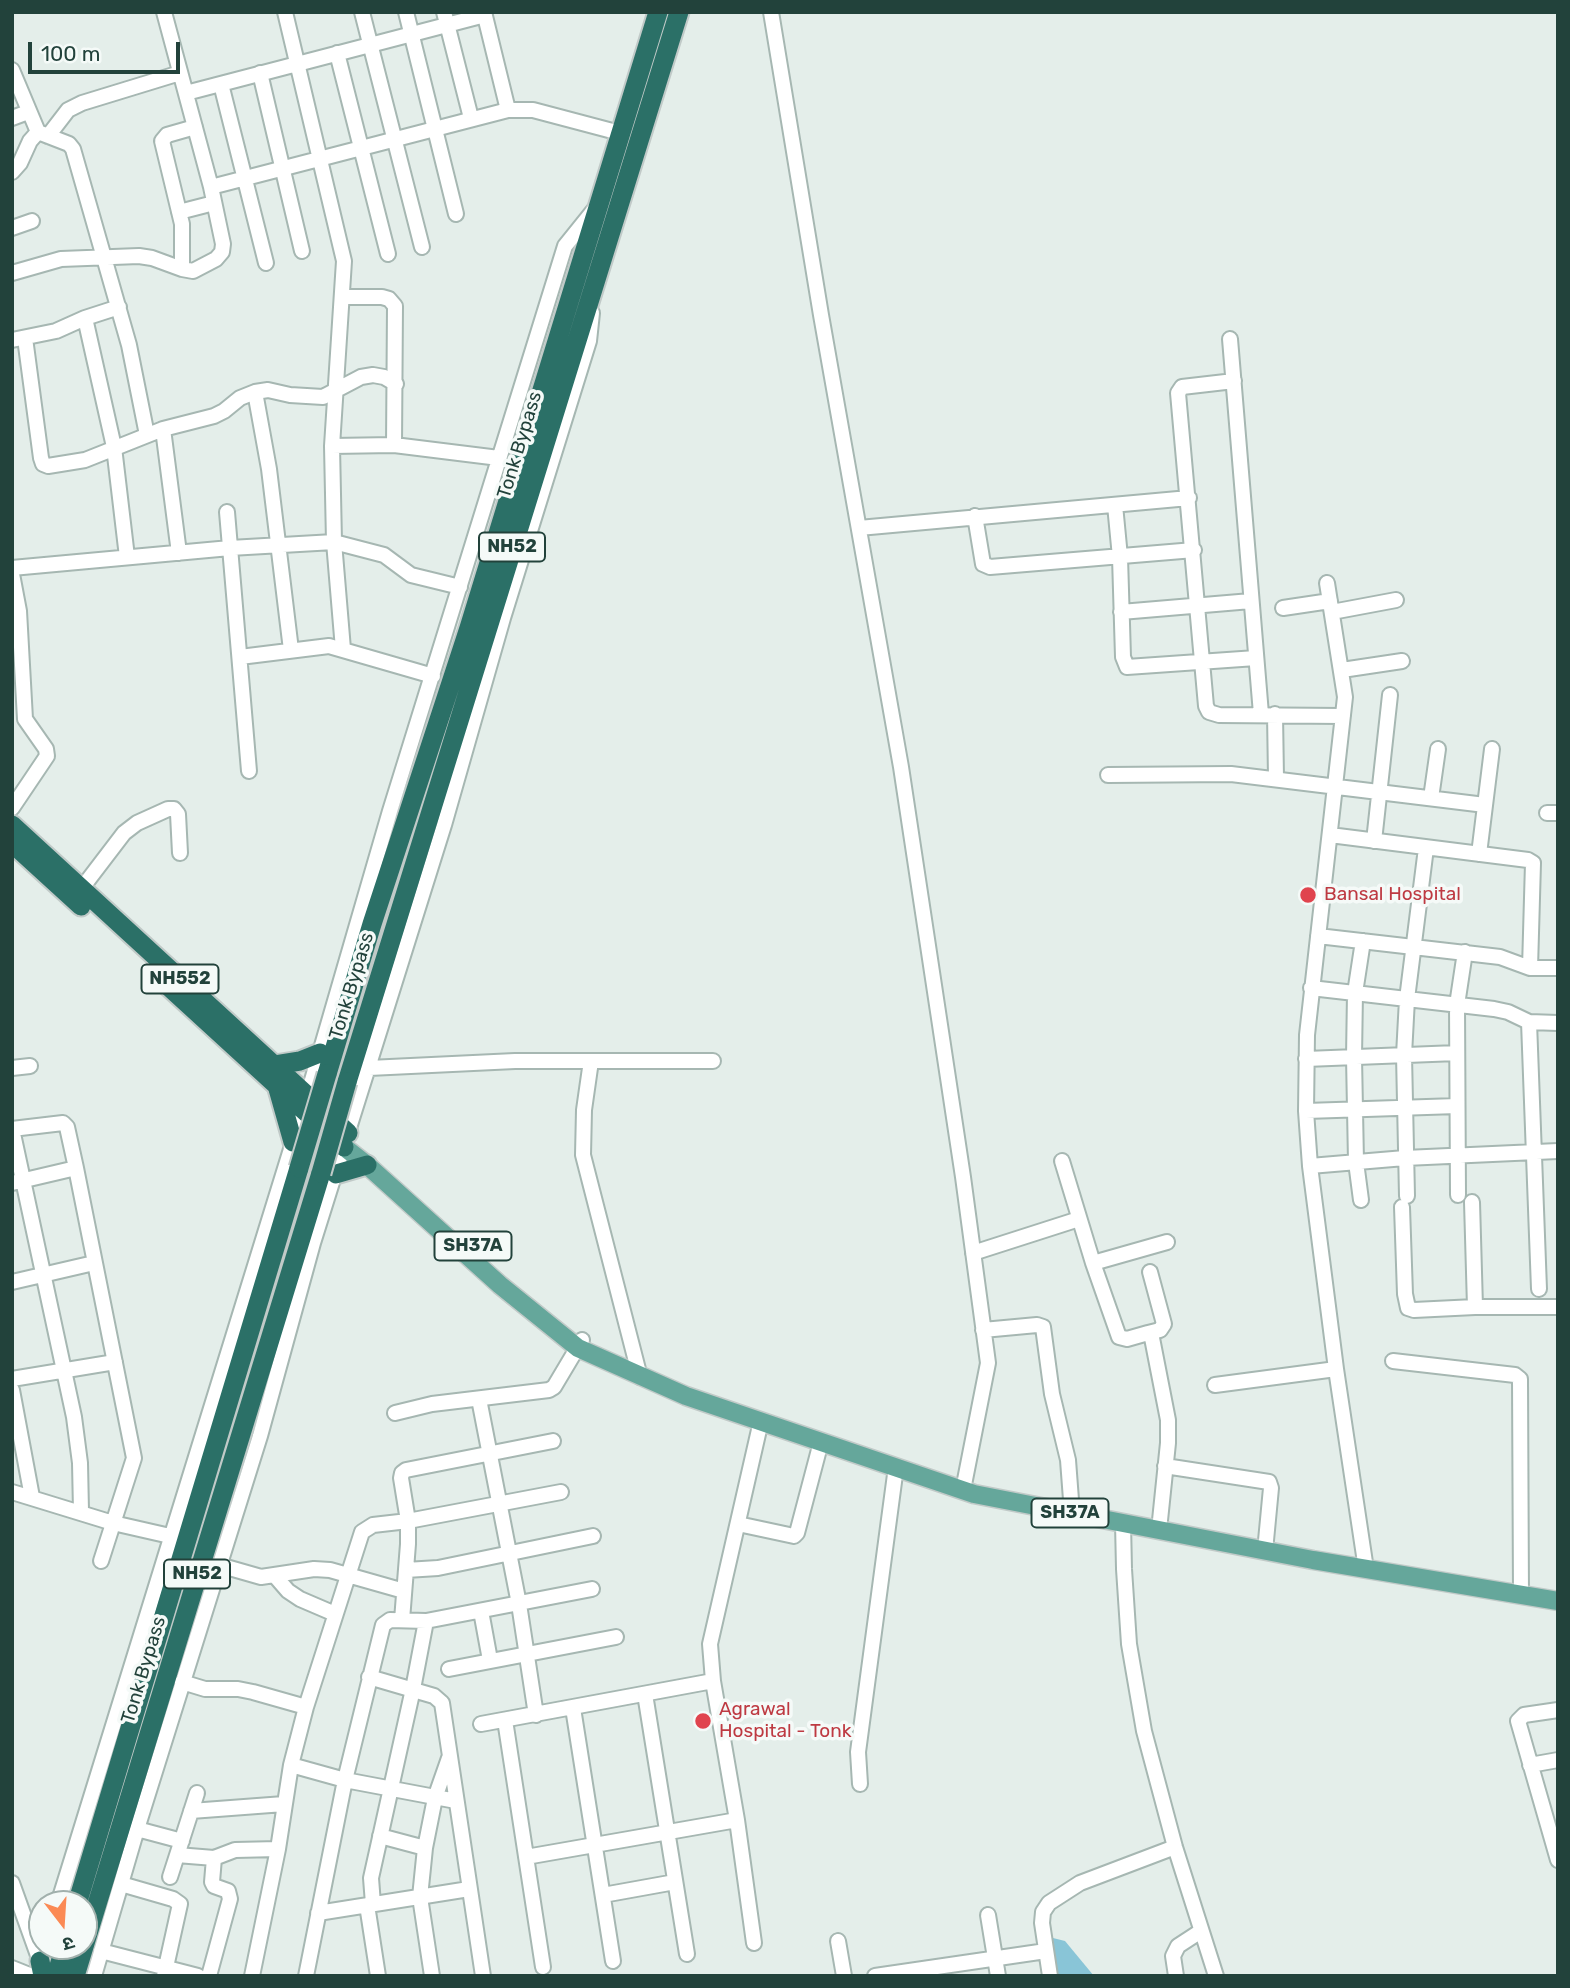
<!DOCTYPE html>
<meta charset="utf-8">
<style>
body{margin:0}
#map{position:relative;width:1570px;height:1988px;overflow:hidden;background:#e4eeea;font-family:Rubik,"Noto Sans Devanagari",sans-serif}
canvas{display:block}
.frame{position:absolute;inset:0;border:14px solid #22423b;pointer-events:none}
.north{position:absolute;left:28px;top:1890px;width:70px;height:70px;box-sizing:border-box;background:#f5faf8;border:2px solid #a1b0ac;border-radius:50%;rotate:163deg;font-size:19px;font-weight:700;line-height:28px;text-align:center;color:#22423b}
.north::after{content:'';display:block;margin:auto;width:24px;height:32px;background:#fb8a55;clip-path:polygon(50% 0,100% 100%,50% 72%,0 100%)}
.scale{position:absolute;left:28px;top:42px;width:152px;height:32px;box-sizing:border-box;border:4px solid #22423b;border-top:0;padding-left:9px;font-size:21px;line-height:24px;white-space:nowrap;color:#22423b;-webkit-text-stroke:5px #f5faf8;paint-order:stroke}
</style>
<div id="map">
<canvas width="1570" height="1988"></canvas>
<div class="frame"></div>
<div class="north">उ</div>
<div class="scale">100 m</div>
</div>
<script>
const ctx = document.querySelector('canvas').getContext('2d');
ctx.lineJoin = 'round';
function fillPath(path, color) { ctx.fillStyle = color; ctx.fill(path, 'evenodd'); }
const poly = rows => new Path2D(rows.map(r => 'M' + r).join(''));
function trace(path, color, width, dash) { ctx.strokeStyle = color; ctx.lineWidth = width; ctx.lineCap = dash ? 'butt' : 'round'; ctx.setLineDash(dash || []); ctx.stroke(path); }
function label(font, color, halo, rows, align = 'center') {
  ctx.font = font + ' Rubik,sans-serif'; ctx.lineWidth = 7; ctx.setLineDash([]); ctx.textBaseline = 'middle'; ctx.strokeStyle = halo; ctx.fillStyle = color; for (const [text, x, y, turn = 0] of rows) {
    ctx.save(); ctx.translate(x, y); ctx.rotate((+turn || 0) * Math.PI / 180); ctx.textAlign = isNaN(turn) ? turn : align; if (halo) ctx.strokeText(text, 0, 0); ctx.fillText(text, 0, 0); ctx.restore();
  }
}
fillPath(poly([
 [1049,1937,1065,1941,1094,1976,1058,1976]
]), '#89c5d7');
const minor = poly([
 [285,12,344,261,332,446,334,542,343,649],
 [362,12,422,247],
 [406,12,456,214],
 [444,12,471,118],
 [484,12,508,110],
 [771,12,821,315,901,767,963,1177,988,1363,963,1490],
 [337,53,388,254],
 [12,70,38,132,69,144,73,149,129,345,147,435],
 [260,73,302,251],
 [221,84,266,263],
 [186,93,485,15],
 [12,118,28,112],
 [48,136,68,110,82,103,180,73],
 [12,172,20,163,30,141,38,132],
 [211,187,508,110,533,110,620,133],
 [179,212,214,203],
 [12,228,32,221],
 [182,269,182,224,162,141,167,135,195,127],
 [12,273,61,259,139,256,152,258,182,269,193,271,216,259,222,252,223,244,211,187,164,12],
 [342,297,382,297,389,299,395,306,394,445],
 [85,318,114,447,127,557],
 [25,338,41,458,43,464,48,466,85,460,163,429,214,416,224,411,240,398,255,392,268,390,290,395,323,397,361,377,373,375,384,377,396,384],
 [1230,339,1261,714],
 [12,340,56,331,85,318,119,307],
 [1234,381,1182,387,1178,393,1206,706,1209,712,1219,715,1343,716],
 [255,392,269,469,291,650],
 [163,429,179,553],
 [332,446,394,445,499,458],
 [1115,505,1120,557,1123,657,1127,667,1256,658],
 [227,512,249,771],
 [975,516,983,564,990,567,1194,550],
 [859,528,1189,498],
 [12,568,230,548,334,542,384,555,411,575,460,587],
 [12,574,19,611,25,719,46,749,47,756,12,808],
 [1327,583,1345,697,1307,1035,1306,1111,1310,1166,1336,1369,1366,1569],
 [1283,608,1330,601],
 [1121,612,1251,601],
 [1332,612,1396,600],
 [240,657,329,646,433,676],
 [1342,670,1402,661],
 [1275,714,1276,778],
 [1108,775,1231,774,1485,805],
 [1431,798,1438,749],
 [1547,813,1558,813],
 [1330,835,1528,860,1533,863,1530,968],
 [1374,841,1390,695],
 [1479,854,1492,749],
 [82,888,124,833,137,823,168,809,174,809,178,814,180,853],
 [1318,936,1500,957,1530,968,1558,968],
 [1311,988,1494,1009,1508,1012,1529,1022,1558,1023],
 [1529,1022,1539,1289],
 [1306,1059,1457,1053],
 [591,1061,584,1110,583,1155,640,1377],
 [12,1068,30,1066],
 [369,1068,515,1061,713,1061],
 [1306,1111,1457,1106],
 [12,1129,63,1123,67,1127,76,1168,134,1458,101,1561],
 [12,1129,74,1417,80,1463,81,1511],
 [1062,1161,1093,1263,1119,1337,1127,1339,1148,1333,1152,1338,1168,1420,1168,1443,1159,1530],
 [1310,1166,1405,1158,1558,1151],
 [12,1183,76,1168],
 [1458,1195,1457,1005,1465,952],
 [1407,1196,1404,1055,1407,999,1426,848],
 [1361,1200,1356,1162,1354,1057,1355,993,1363,941],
 [1472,1202,1475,1307],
 [1402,1207,1405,1294,1408,1308,1414,1310,1475,1307,1558,1307],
 [973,1253,1079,1219],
 [1093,1263,1167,1242],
 [12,1282,94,1263],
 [983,1330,1037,1325,1043,1327,1052,1394,1068,1460,1072,1513],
 [1148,1333,1160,1330,1164,1324,1150,1272],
 [1393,1361,1515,1375,1520,1379,1521,1595],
 [12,1379,115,1362],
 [1215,1385,1336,1369],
 [12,1390,32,1497],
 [479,1399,519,1604,536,1715],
 [395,1413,432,1404,549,1390,554,1387,582,1340],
 [1165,1466,1269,1482,1271,1488,1265,1551],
 [12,1492,113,1523,170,1536],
 [1123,1523,1124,1569,1129,1644,1144,1731,1175,1847,1216,1976],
 [738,1524,794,1536,797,1533,821,1442],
 [219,1565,261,1577,314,1569,330,1570,404,1591],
 [406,1570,438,1568,593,1536],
 [275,1576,288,1591,300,1599,335,1614],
 [481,1611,490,1660],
 [402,1620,408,1544,408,1521,401,1478,402,1473,406,1470,553,1441],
 [449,1669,616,1637],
 [369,1677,434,1696,442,1703,483,1976],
 [182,1682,205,1689,238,1689,253,1692,306,1707],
 [645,1694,687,1954],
 [573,1708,613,1961],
 [1558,1710,1524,1715,1518,1721,1558,1860],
 [505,1720,543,1967],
 [481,1724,713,1681],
 [291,1765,345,1780,456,1801],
 [1530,1765,1558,1760],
 [860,1784,858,1752,896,1467],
 [191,1811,284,1804],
 [137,1829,182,1841],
 [380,1836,425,1848],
 [177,1855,214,1858,235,1850,278,1849],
 [526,1857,737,1820],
 [170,1877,197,1793],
 [12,1883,40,1961],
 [121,1884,173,1899,180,1904,164,1976],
 [603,1895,675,1882],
 [58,1904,308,1094,390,811,565,246,594,210],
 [373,1904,371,1878,413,1689,426,1621],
 [367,1905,378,1976],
 [318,1913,469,1889],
 [988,1915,998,1976],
 [838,1941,844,1976],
 [754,1943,737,1820,713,1681,710,1644,761,1421],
 [101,1951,198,1976],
 [12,1968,32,1976],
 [94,1976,137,1829,260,1436,313,1243,444,825,503,618,589,341,592,313],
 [209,1976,230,1899,228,1891,214,1886,212,1882,214,1858],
 [252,1976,278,1849,291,1765,306,1707,362,1532,373,1525,408,1521,561,1492],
 [306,1976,345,1780,383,1625,390,1620,426,1621,592,1589],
 [432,1976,420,1897,425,1848,435,1798,449,1758],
 [875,1976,1046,1951],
 [1050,1976,1042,1923,1043,1912,1049,1903,1080,1883,1175,1847],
 [1176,1976,1173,1956,1178,1946,1201,1931]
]);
const major = poly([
 [344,1147,367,1165,500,1285,578,1348,686,1396,974,1494,1313,1560,1558,1601]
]);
const highway = poly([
 [12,825,348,1133],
 [12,843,81,906],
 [155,974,344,1147],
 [275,1065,300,1061,320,1053],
 [327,1074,372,924,469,628,658,12],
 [347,1082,679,12],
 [278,1089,293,1142],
 [336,1174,367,1165],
 [77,1904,299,1168],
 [40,1961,43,1976],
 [56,1976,65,1946],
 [75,1976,321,1173]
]);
trace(minor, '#a6b7b2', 18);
trace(major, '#c1cac8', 21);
trace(highway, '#c1cac8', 23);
trace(minor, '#fff', 14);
trace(major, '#65a79b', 18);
trace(highway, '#2b7067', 19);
const highwayBridge = poly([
 [299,1168,327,1074],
 [321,1173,347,1082]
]);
trace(highwayBridge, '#c1cac8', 23, []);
trace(highwayBridge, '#2b7067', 19);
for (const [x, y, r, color] of [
 [1308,895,9,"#e0444e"],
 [703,1721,9,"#e0444e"]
]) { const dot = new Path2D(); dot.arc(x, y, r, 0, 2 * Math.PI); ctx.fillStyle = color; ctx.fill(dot); trace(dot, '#f5faf8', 2.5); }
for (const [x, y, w] of [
 [512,547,66],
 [180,979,77],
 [473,1246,77],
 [1070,1513,77],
 [197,1574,66]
]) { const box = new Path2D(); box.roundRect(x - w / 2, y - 14.5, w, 29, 5); ctx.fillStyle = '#f5faf8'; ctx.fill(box); trace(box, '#22423b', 2); }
label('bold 18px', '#22423b', null, [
 ["NH52",512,547],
 ["NH552",180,979],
 ["SH37A",473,1246],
 ["SH37A",1070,1513],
 ["NH52",197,1574]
]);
label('19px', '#22423b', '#f5faf8', [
 ["Tonk Bypass",520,445,-73],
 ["Tonk Bypass",352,986,-73],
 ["Tonk Bypass",144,1670,-73]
]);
label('19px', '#be3a42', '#f5faf8', [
 ["Bansal Hospital",1324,895],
 ["Agrawal",719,1710],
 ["Hospital - Tonk",719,1732]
], 'left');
</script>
